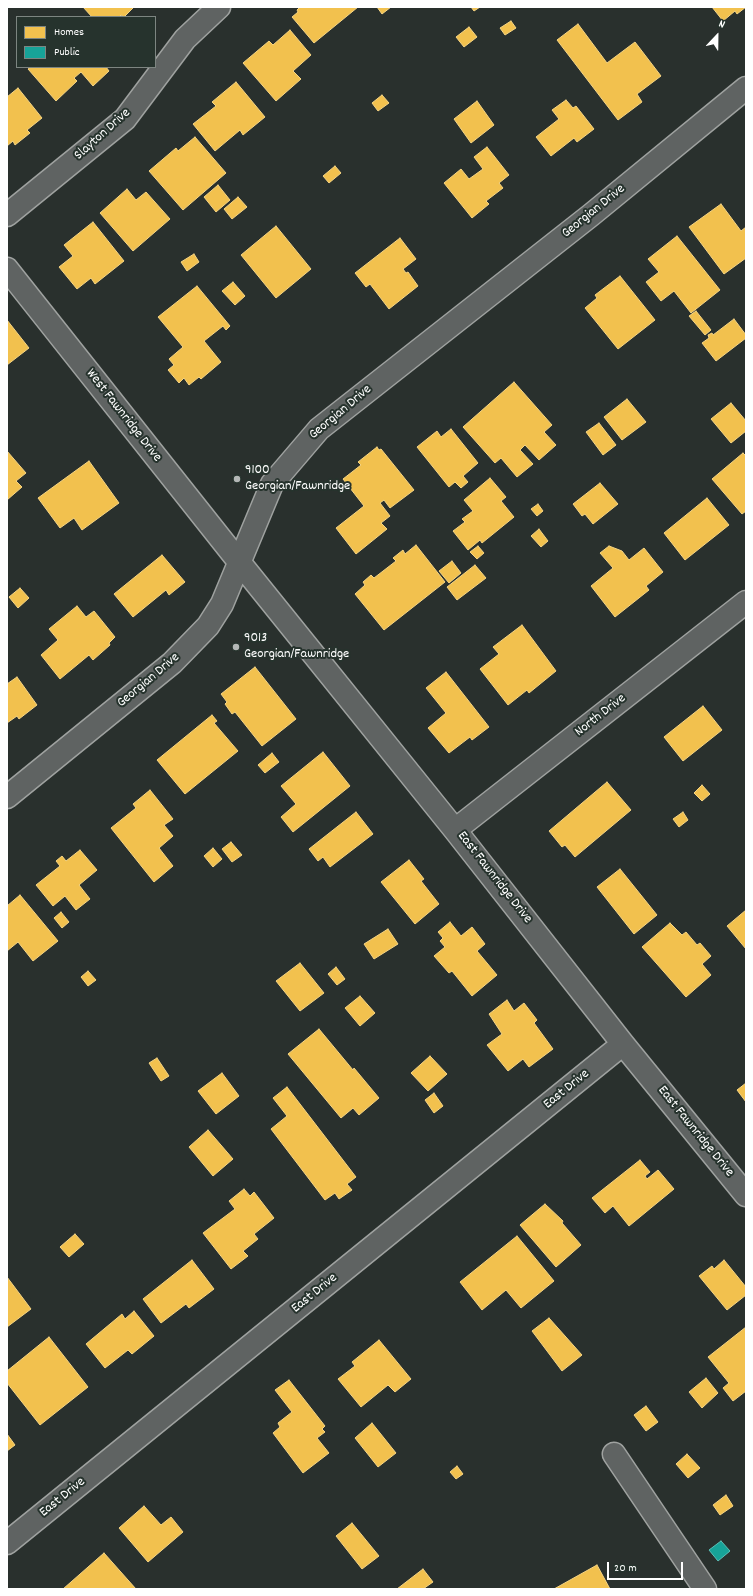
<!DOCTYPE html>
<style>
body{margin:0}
#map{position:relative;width:753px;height:1596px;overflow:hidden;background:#29302d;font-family:Dekko,sans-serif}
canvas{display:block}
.frame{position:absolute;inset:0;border:8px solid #fff;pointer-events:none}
.legend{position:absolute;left:16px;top:16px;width:140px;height:52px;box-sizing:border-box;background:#26332d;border:1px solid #7d8581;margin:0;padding:5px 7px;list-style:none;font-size:12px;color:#fff}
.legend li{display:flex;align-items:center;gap:8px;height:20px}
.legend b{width:20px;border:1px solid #7d8581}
.north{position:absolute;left:697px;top:16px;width:40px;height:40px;-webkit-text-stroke:3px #26332d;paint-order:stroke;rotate:22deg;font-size:11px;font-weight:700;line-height:16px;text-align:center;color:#fff}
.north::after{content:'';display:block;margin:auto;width:14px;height:18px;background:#fff;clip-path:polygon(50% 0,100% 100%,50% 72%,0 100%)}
.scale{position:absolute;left:607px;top:1562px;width:76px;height:18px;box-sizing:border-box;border:2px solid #fff;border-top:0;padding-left:5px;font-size:12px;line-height:14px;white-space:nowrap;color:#fff;-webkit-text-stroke:3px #26332d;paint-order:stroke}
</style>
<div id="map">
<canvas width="753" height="1596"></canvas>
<div class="frame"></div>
<ul class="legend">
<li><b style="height:11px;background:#f2c14e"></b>Homes</li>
<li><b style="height:11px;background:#17a398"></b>Public</li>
</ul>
<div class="north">N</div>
<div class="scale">20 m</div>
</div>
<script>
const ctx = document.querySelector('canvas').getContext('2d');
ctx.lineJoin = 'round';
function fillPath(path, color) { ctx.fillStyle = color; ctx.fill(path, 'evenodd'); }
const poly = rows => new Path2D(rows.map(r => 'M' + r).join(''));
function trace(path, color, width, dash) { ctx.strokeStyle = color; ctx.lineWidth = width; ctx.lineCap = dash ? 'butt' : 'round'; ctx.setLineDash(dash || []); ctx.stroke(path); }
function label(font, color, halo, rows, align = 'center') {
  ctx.font = font + ' Dekko,sans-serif'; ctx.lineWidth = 4; ctx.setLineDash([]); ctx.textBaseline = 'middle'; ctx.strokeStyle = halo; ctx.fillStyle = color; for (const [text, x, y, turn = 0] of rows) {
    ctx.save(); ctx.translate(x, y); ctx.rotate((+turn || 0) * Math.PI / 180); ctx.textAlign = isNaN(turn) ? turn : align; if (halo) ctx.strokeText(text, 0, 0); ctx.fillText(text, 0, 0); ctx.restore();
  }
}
const homes = poly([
 [83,7,134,7,124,17,121,15,119,17,92,17,83,7],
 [300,7,358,7,314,43,292,17,298,12,297,10,300,7],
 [377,7,391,7,382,14,377,7],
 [471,7,480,7,474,11,471,7],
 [712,7,746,7,737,14,735,11,723,21,712,7],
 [511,21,516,28,505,35,500,28,511,21],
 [578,24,607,63,635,42,661,76,637,94,642,102,618,120,557,40,578,24],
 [469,27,477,37,464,47,456,37,469,27],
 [290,30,311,55,293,71,301,79,276,101,243,63,269,41,273,45,290,30],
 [31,67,106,67,109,71,93,86,81,72,74,78,77,81,56,101,28,69,31,67],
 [236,82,265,117,243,135,240,130,215,151,193,124,216,106,212,102,236,82],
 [18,88,42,118,27,130,30,133,15,145,13,141,7,146,7,97,18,88],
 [382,95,389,103,378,111,372,103,382,95],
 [566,100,573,108,576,106,594,129,577,142,574,138,551,156,536,137,559,119,552,110,566,100],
 [477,101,494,125,471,143,454,119,477,101],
 [195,137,226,173,183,210,149,171,176,148,178,151,195,137],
 [487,147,509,175,499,183,503,188,486,201,489,204,472,218,444,183,461,169,469,179,483,169,474,157,487,147],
 [335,166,341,173,329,183,323,176,335,166],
 [218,185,230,200,216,212,204,197,218,185],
 [127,189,136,200,146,192,170,219,133,251,100,213,127,189],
 [238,197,247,207,232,219,224,209,238,197],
 [721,204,741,231,746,227,746,258,724,274,689,227,721,204],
 [93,222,124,261,95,284,91,278,77,289,59,267,73,256,64,245,93,222],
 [276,226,311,269,276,298,241,255,276,226],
 [677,236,720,290,691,313,674,291,661,301,646,282,659,272,648,259,677,236],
 [400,238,416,259,403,269,406,273,408,272,418,286,389,309,370,284,366,287,355,273,400,238],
 [194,254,199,262,187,271,181,262,194,254],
 [620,276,655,320,618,349,585,308,597,298,595,295,620,276],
 [233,282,245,296,235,305,222,291,233,282],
 [197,286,230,326,226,330,223,326,204,341,221,362,201,379,199,377,189,385,184,378,179,383,168,370,174,365,169,359,183,347,158,317,197,286],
 [696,311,711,330,705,335,689,316,696,311],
 [734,319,746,335,746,338,716,361,702,343,709,338,708,335,712,333,713,335,734,319],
 [7,320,29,348,7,365,7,320],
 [514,382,552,425,544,432,556,445,539,460,525,445,520,450,533,464,517,477,501,458,495,463,463,427,514,382],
 [627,399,646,422,622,440,604,417,627,399],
 [731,403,746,421,746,431,731,443,711,419,731,403],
 [599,423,616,445,603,455,586,432,599,423],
 [451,429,478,463,463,476,468,482,461,488,455,482,449,487,417,447,437,431,441,437,451,429],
 [377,447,379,450,381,449,414,490,390,508,384,500,380,503,390,516,381,523,387,529,356,554,336,528,364,506,343,479,361,465,358,462,377,447],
 [7,451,26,473,16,481,22,487,7,500,7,451],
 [743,453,746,456,746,511,742,514,712,479,743,453],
 [89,461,119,503,82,530,74,518,60,528,38,498,89,461],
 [490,478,506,497,501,501,514,517,482,543,480,540,468,550,453,531,465,522,462,519,473,511,464,500,490,478],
 [600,483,618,504,593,524,585,514,582,516,573,504,600,483],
 [707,498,729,525,685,560,664,533,707,498],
 [538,504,543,511,537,516,531,509,538,504],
 [539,529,548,541,541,547,531,536,539,529],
 [416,545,445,582,384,630,355,594,365,585,363,582,371,575,374,578,396,561,393,558,403,550,405,554,416,545],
 [478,546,484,553,477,559,470,552,478,546],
 [609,546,622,551,629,560,644,548,663,572,646,586,649,590,615,617,591,586,613,568,600,553,609,546],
 [162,555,185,582,169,595,166,590,133,617,114,594,162,555],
 [452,561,461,573,449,583,439,571,452,561],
 [475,565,486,578,457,600,447,587,475,565],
 [20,588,29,598,18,608,9,597,20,588],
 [77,606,86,617,94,611,115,637,109,643,110,645,93,660,89,655,60,679,41,655,58,640,49,629,77,606],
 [522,625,556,671,529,693,527,690,508,705,480,669,499,654,493,647,522,625],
 [255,667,296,719,262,746,235,712,232,714,225,704,227,702,221,694,255,667],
 [446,672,489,727,472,740,470,737,449,753,428,728,446,713,426,688,446,672],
 [17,677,37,705,19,719,17,716,7,723,7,684,17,677],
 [703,706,722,730,683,761,664,737,703,706],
 [212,715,217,721,214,723,238,751,185,794,157,760,212,715],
 [323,752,350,786,293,832,281,817,296,804,281,786,323,752],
 [272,753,279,762,265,773,258,765,272,753],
 [607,782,631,810,575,857,565,845,562,847,549,831,607,782],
 [702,785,710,794,702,801,694,793,702,785],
 [150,790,173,819,164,825,173,836,159,848,173,866,154,882,111,828,136,808,133,804,150,790],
 [356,812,373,834,330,867,323,857,318,861,309,849,356,812],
 [683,812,688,820,679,827,673,819,683,812],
 [231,842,242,855,232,862,222,849,231,842],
 [213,848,222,859,213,867,204,856,213,848],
 [80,850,97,870,79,885,90,899,76,910,65,896,53,906,36,885,60,866,56,861,62,856,66,861,80,850],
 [409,860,424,879,421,881,439,904,415,924,381,882,409,860],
 [620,869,657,915,634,934,597,887,620,869],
 [20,895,58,941,33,961,18,942,7,951,7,906,20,895],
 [746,910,746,949,727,926,746,910],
 [61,912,69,922,62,928,54,918,61,912],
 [450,922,461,936,472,927,485,944,477,951,497,975,472,996,452,971,449,973,434,956,445,947,440,941,443,938,438,932,450,922],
 [670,923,682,935,686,932,697,945,700,943,711,956,702,964,711,975,686,997,642,947,670,923],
 [388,929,398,944,374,959,364,944,388,929],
 [300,963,324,993,300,1011,276,981,300,963],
 [336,967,345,979,337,985,328,974,336,967],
 [88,971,96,980,88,986,81,977,88,971],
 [360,996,375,1013,360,1026,345,1008,360,996],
 [507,1000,514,1011,524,1003,537,1020,534,1023,553,1049,529,1067,523,1059,508,1071,487,1045,502,1034,489,1014,507,1000],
 [319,1029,353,1070,354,1068,379,1098,359,1115,353,1108,341,1118,288,1054,319,1029],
 [430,1056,447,1074,428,1091,411,1073,430,1056],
 [157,1058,169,1076,161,1081,149,1063,157,1058],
 [222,1073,239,1096,216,1114,198,1091,222,1073],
 [746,1083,746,1102,737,1090,746,1083],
 [287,1087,356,1177,347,1184,352,1190,339,1199,335,1193,325,1200,271,1129,287,1116,273,1098,287,1087],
 [434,1093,443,1106,434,1113,425,1100,434,1093],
 [208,1130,233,1159,213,1176,189,1147,208,1130],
 [640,1160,650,1172,645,1176,647,1179,658,1170,674,1189,629,1226,613,1206,605,1213,592,1198,640,1160],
 [244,1189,250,1196,254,1192,274,1218,254,1234,258,1239,243,1251,248,1256,231,1269,203,1233,235,1209,229,1201,244,1189],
 [545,1204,563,1221,562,1223,581,1245,556,1267,520,1225,545,1204],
 [75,1234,84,1244,69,1257,60,1247,75,1234],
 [517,1236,554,1281,521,1308,506,1290,482,1310,460,1282,517,1236],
 [192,1260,214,1289,189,1308,186,1304,161,1323,143,1299,192,1260],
 [724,1260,746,1287,746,1295,727,1310,699,1276,712,1266,714,1269,724,1260],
 [7,1277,31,1309,7,1327,7,1277],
 [134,1311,154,1336,132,1354,128,1350,105,1368,86,1344,122,1314,125,1319,134,1311],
 [549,1318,582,1355,562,1371,532,1331,549,1318],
 [746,1327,746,1391,733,1401,723,1388,729,1383,708,1357,746,1327],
 [49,1337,88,1387,40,1425,7,1383,7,1371,49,1337],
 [379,1340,411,1379,395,1392,388,1385,361,1407,338,1379,355,1366,352,1362,379,1340],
 [706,1378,718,1393,702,1408,689,1392,706,1378],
 [289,1380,325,1426,322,1429,325,1432,317,1438,329,1453,303,1473,273,1433,280,1427,278,1423,292,1412,275,1390,289,1380],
 [646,1406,658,1422,646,1431,634,1415,646,1406],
 [372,1423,396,1453,378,1467,355,1438,372,1423],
 [7,1434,15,1445,7,1451,7,1434],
 [687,1454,700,1468,688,1478,676,1464,687,1454],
 [457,1466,463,1474,456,1479,450,1472,457,1466],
 [726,1495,733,1506,720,1515,713,1505,726,1495],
 [144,1506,161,1525,171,1517,183,1532,148,1562,119,1528,144,1506],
 [352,1523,379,1556,362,1569,336,1536,352,1523],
 [104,1553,136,1589,63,1589,104,1553],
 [597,1565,610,1589,554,1589,597,1565],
 [423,1569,433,1582,423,1589,397,1589,423,1569]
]);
fillPath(homes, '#f2c14e');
trace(homes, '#f6d483', 1);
const public = poly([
 [721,1541,730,1551,718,1561,709,1550,721,1541]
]);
fillPath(public, '#17a398');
trace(public, '#5dbfb7', 1);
const minor = poly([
 [7,215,125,119,185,39,219,7],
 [7,269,240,563,455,830,623,1044,746,1195],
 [7,797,172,663,208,626,222,604,272,484,319,429,591,215,746,88],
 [455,830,746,602],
 [614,1454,705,1589],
 [7,1543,623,1044]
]);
trace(minor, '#9fa2a0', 25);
trace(minor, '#5f6362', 22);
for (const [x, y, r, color] of [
 [237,479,4,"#b4b7b6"],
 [236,647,4,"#b4b7b6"]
]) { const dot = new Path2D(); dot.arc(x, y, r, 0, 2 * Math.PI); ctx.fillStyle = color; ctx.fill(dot); trace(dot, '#26332d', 1.5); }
label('14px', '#fff', '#26332d', [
 ["Slayton Drive",103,135,-42],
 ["Georgian Drive",594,212,-39],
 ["Georgian Drive",341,413,-40],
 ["West Fawnridge Drive",123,416,52],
 ["Georgian Drive",149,681,-40],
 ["North Drive",601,716,-38],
 ["East Fawnridge Drive",494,878,52],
 ["East Drive",567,1090,-39],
 ["East Fawnridge Drive",695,1132,51],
 ["East Drive",315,1294,-39],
 ["East Drive",63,1498,-39]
]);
label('14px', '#fff', '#26332d', [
 ["9100",245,471],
 ["Georgian/Fawnridge",245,487],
 ["9013",244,639],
 ["Georgian/Fawnridge",244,655]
], 'left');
</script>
